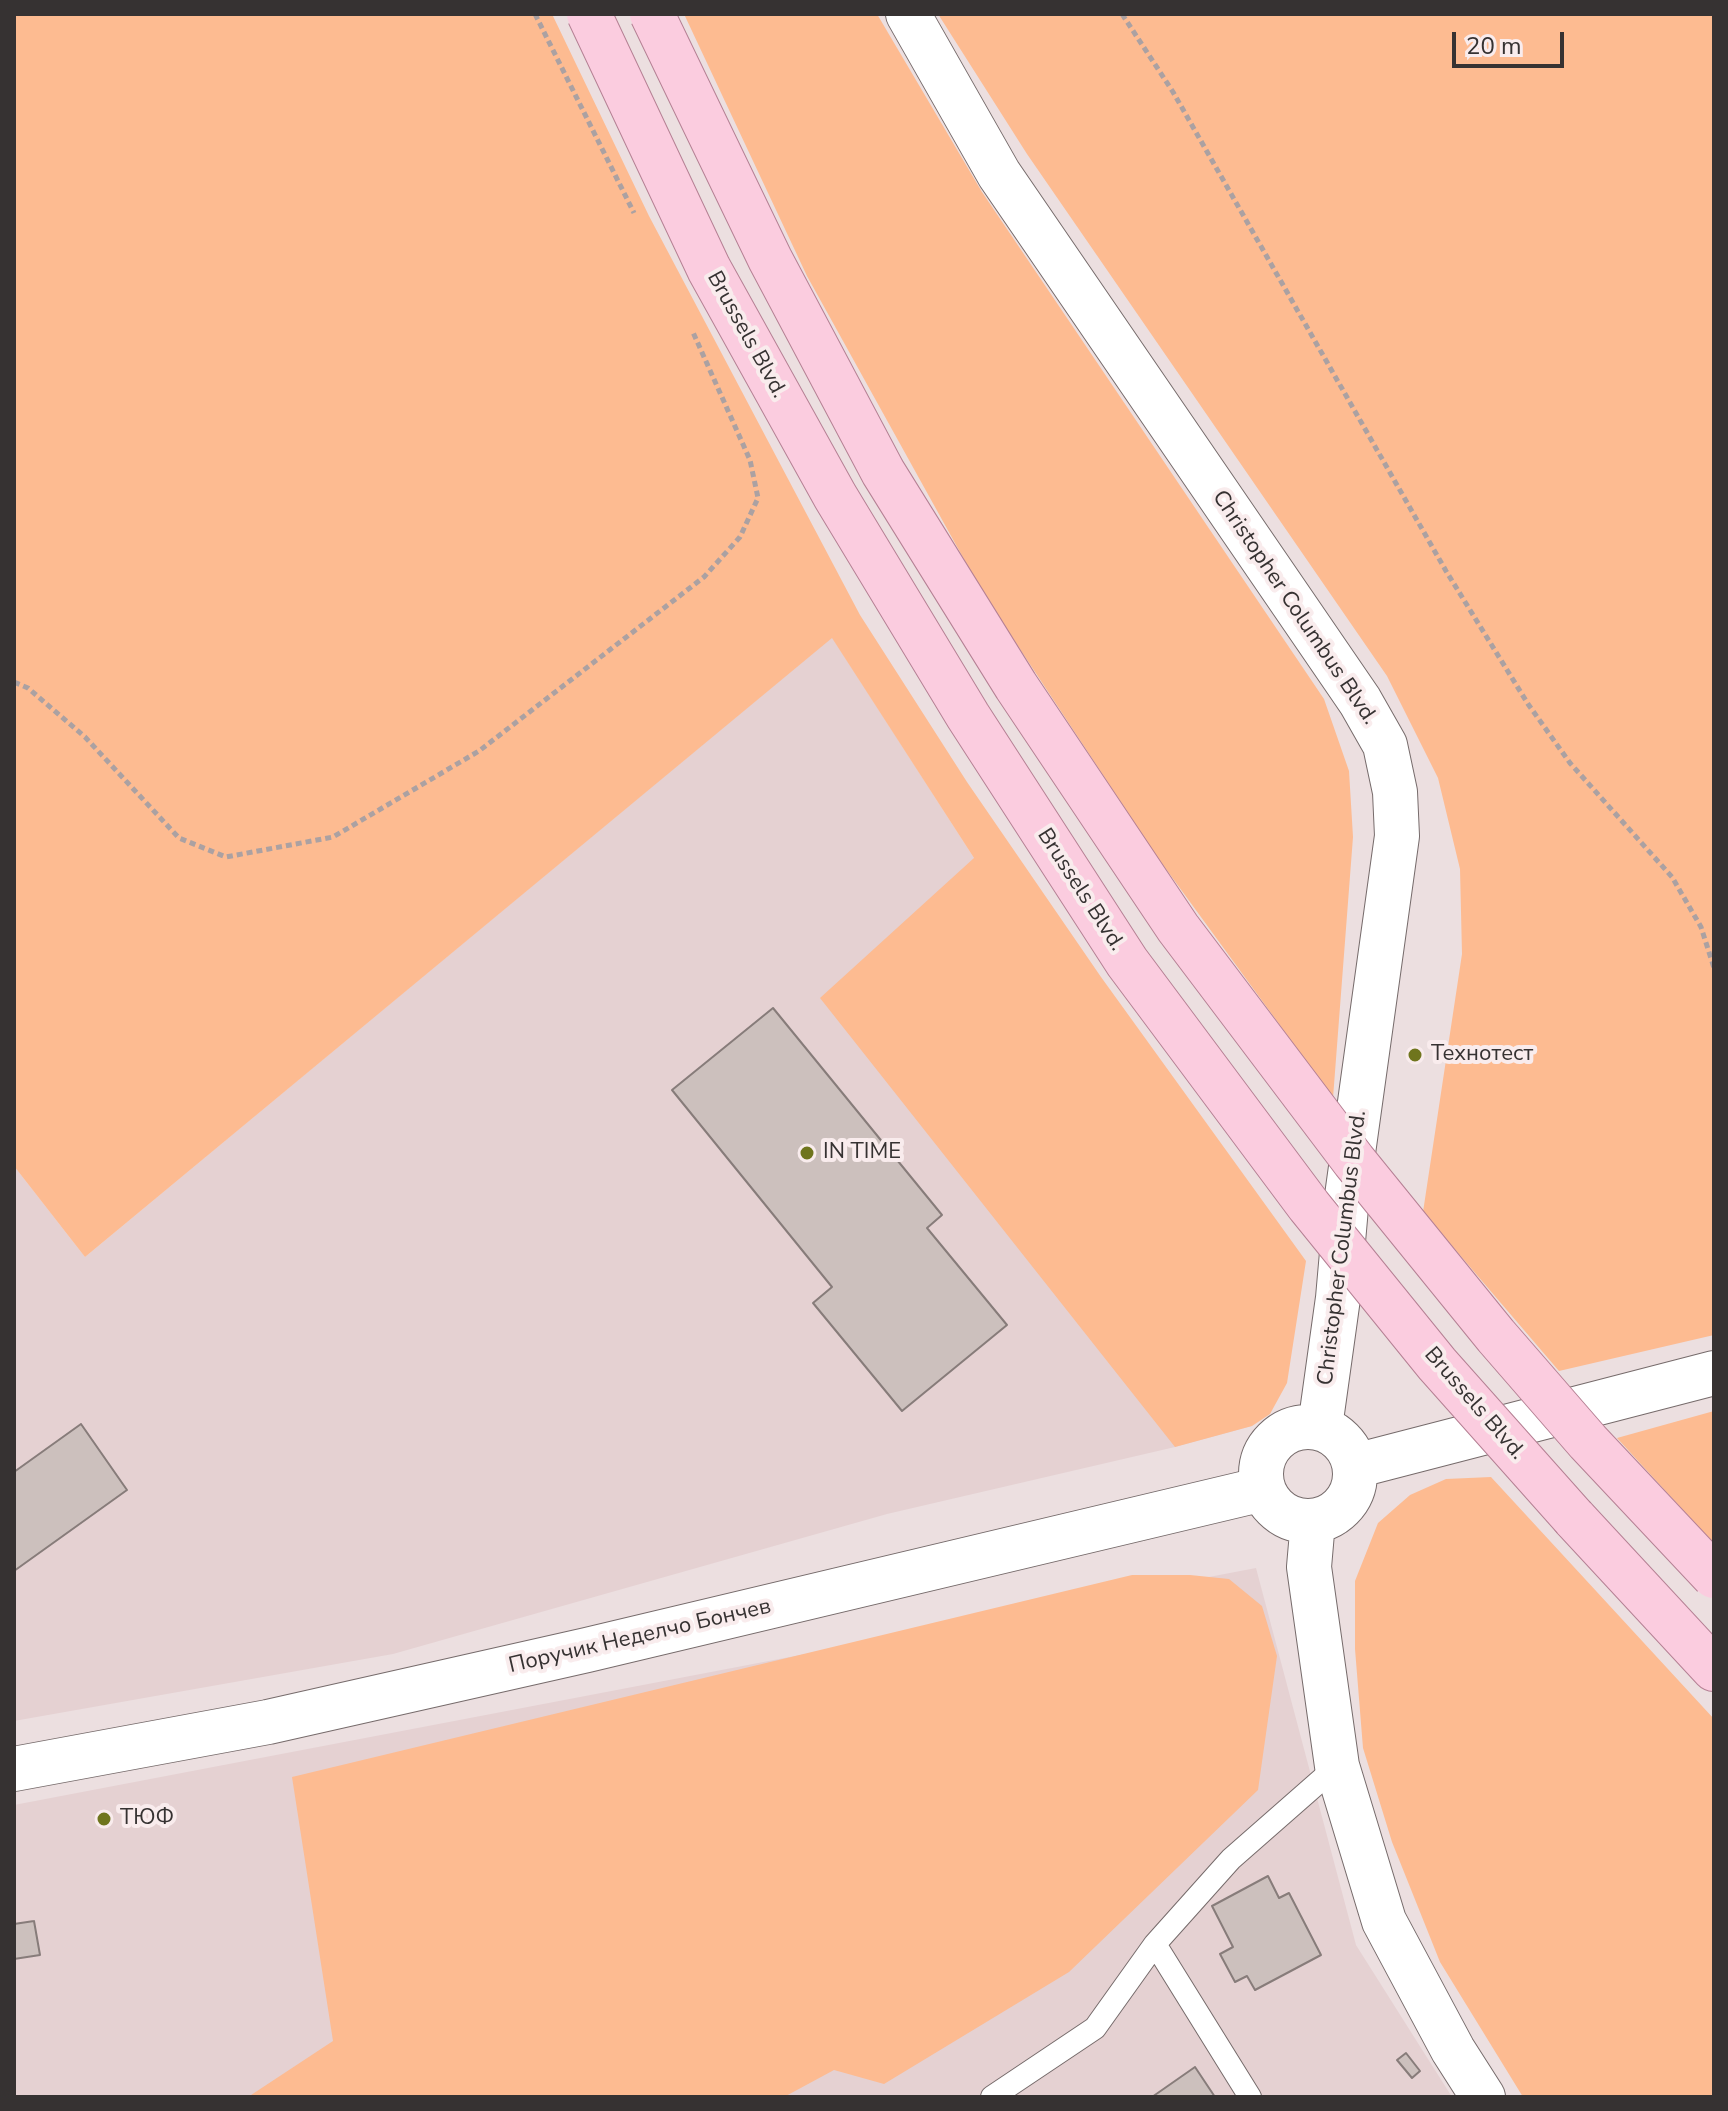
<!DOCTYPE html>
<meta charset="utf-8">
<style>
body{margin:0}
#map{position:relative;width:1728px;height:2111px;overflow:hidden;background:#ecdfe0;font-family:"Nunito Sans",sans-serif}
canvas{display:block}
.frame{position:absolute;inset:0;border:16px solid #363232;pointer-events:none}
.scale{position:absolute;left:1452px;top:32px;width:112px;height:36px;box-sizing:border-box;border:4px solid #363232;border-top:0;padding-left:10px;font-size:24px;line-height:28px;white-space:nowrap;color:#363232;-webkit-text-stroke:6px #f9eced;paint-order:stroke}
</style>
<div id="map">
<canvas width="1728" height="2111"></canvas>
<div class="frame"></div>
<div class="scale">20 m</div>
</div>
<script>
const ctx = document.querySelector('canvas').getContext('2d');
ctx.lineJoin = 'round';
function fillPath(path, color) { ctx.fillStyle = color; ctx.fill(path, 'evenodd'); }
const poly = rows => new Path2D(rows.map(r => 'M' + r).join(''));
function trace(path, color, width, dash) { ctx.strokeStyle = color; ctx.lineWidth = width; ctx.lineCap = dash ? 'butt' : 'round'; ctx.setLineDash(dash || []); ctx.stroke(path); }
function label(font, color, halo, rows, align = 'center') {
  ctx.font = font + ' "Nunito Sans",sans-serif'; ctx.lineWidth = 8; ctx.setLineDash([]); ctx.textBaseline = 'middle'; ctx.strokeStyle = halo; ctx.fillStyle = color; for (const [text, x, y, turn = 0] of rows) {
    ctx.save(); ctx.translate(x, y); ctx.rotate((+turn || 0) * Math.PI / 180); ctx.textAlign = isNaN(turn) ? turn : align; if (halo) ctx.strokeText(text, 0, 0); ctx.fillText(text, 0, 0); ctx.restore();
  }
}
fillPath(poly([
 [832,637,974,858,1252,1426,1175,1447,887,1514,393,1654,14,1721,14,1166,85,1257],
 [1256,1568,1356,1945,1452,2097,14,2097,14,1805]
]), '#e5d1d2');
fillPath(poly([
 [14,14,552,14,649,216,860,615,967,782,1101,977,1306,1261,1287,1383,1270,1414,1252,1426,1175,1447,820,998,974,858,832,638,85,1257,14,1166],
 [684,14,877,14,982,192,1324,699,1349,771,1353,837,1333,1098,1155,854,981,590,807,276],
 [938,14,1714,14,1714,1335,1559,1371,1423,1212,1462,954,1460,869,1438,778,1387,676,1027,154],
 [1714,1411,1714,1544,1617,1438],
 [1491,1477,1714,1719,1714,2097,1523,2097,1440,1962,1392,1842,1363,1748,1355,1649,1355,1581,1378,1523,1410,1495,1446,1479],
 [1132,1575,1190,1575,1229,1579,1262,1606,1277,1656,1258,1790,1069,1972,884,2084,834,2070,784,2097,248,2097,333,2041,292,1777]
]), '#fdbb91');
const building = poly([
 [773,1008,942,1215,927,1228,1007,1325,902,1411,813,1303,832,1287,672,1090,773,1008],
 [81,1424,127,1490,14,1571,14,1472,81,1424],
 [1268,1876,1279,1898,1289,1893,1321,1955,1255,1990,1247,1976,1235,1982,1220,1954,1233,1947,1212,1906,1268,1876],
 [34,1921,40,1955,14,1959,14,1924,34,1921],
 [1406,2053,1420,2071,1412,2078,1397,2060,1406,2053],
 [1195,2067,1215,2097,1152,2097,1195,2067]
]);
fillPath(building, '#ccc0bd');
trace(building, '#877c7a', 2);
const lane = poly([
 [1155,1944,1250,2097],
 [992,2097,1095,2028,1155,1944,1231,1859,1337,1766]
]);
const secondary = poly([
 [908,14,999,174,1360,701,1385,745,1395,792,1397,836,1347,1196,1338,1298,1320,1427],
 '1261 1474a47 47 0 1 1 94 0a47 47 0 1 1-94 0Z',
 [1355,1466,1714,1373],
 [1313,1521,1309,1567,1337,1766,1384,1921,1453,2050,1483,2097],
 [14,1769,268,1722,587,1650,1263,1489]
]);
const primary = poly([
 [1574,1518,1714,1669]
]);
trace(lane, '#766b6b', 24);
trace(secondary, '#766b6b', 46);
trace(primary, '#b58094', 46);
trace(poly([
 [535,14,634,213],
 [1122,14,1173,92,1446,571,1528,704,1570,763,1672,877,1701,927,1714,968],
 [14,682,28,688,85,737,179,838,226,857,333,837,479,751,704,577,740,537,758,498,750,460,692,330]
]), '#aba1a2', 5, [6, 4]);
trace(lane, '#fff', 22);
trace(secondary, '#fff', 44);
trace(primary, '#fbccdf', 44);
const primaryBridge = poly([
 [589,14,709,269,835,496,968,716,1127,962,1309,1206,1437,1364,1574,1518],
 [652,14,770,259,883,472,1016,686,1178,928,1354,1161,1496,1336,1588,1442,1714,1576]
]);
trace(primaryBridge, '#b58094', 46, []);
trace(primaryBridge, '#fbccdf', 44);
for (const [x, y, r, color] of [
 [1415,1055,8,"#6f751d"],
 [807,1153,8,"#6f751d"],
 [104,1819,8,"#6f751d"]
]) { const dot = new Path2D(); dot.arc(x, y, r, 0, 2 * Math.PI); ctx.fillStyle = color; ctx.fill(dot); trace(dot, '#f9eced', 3); }
label('22px', '#363232', '#f9eced', [
 ["Brussels Blvd.",746,335,61],
 ["Christopher Columbus Blvd.",1294,608,56],
 ["Brussels Blvd.",1080,890,57],
 ["Christopher Columbus Blvd.",1343,1248,-83],
 ["Brussels Blvd.",1474,1404,49],
 ["Поручик Неделчо Бончев",640,1637,-13]
]);
label('22px', '#363232', '#f9eced', [
 ["Технотест",1431,1055],
 ["IN TIME",823,1153],
 ["ТЮФ",120,1819]
], 'left');
</script>
